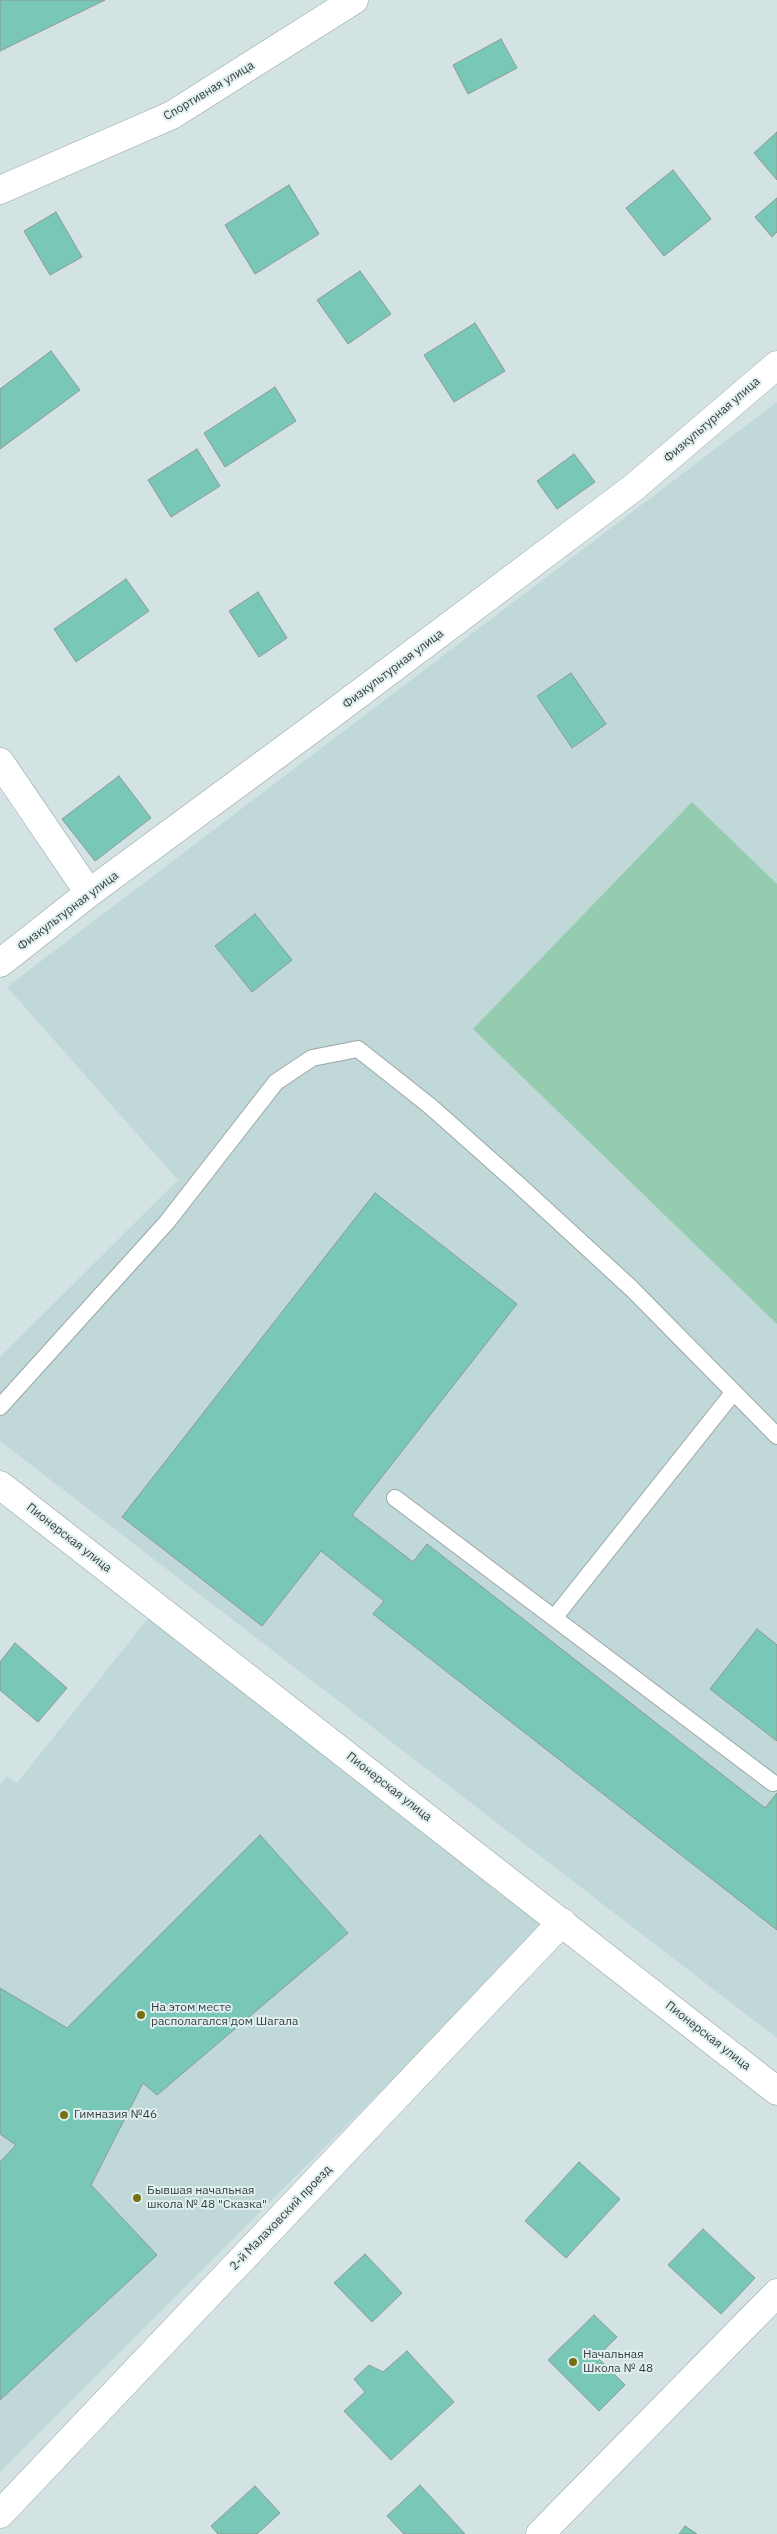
<!DOCTYPE html>
<meta charset="utf-8">
<style>
body{margin:0}
canvas{display:block;background:#d3e2e2}
</style>
<canvas width="777" height="2534"></canvas>
<script>
const ctx = document.querySelector('canvas').getContext('2d');
ctx.lineJoin = 'round';
function fillPath(path, color) { ctx.fillStyle = color; ctx.fill(path, 'evenodd'); }
const poly = rows => new Path2D(rows.map(r => 'M' + r).join(''));
function trace(path, color, width, dash) { ctx.strokeStyle = color; ctx.lineWidth = width; ctx.lineCap = dash ? 'butt' : 'round'; ctx.setLineDash(dash || []); ctx.stroke(path); }
function label(font, color, halo, rows, align = 'center') {
  ctx.font = font + ' "IBM Plex Sans",sans-serif'; ctx.lineWidth = 4; ctx.setLineDash([]); ctx.textBaseline = 'middle'; ctx.strokeStyle = halo; ctx.fillStyle = color; for (const [text, x, y, turn = 0] of rows) {
    ctx.save(); ctx.translate(x, y); ctx.rotate((+turn || 0) * Math.PI / 180); ctx.textAlign = isNaN(turn) ? turn : align; if (halo) ctx.strokeText(text, 0, 0); ctx.fillText(text, 0, 0); ctx.restore();
  }
}
fillPath(poly([
 [777,402,777,2038,0,1441,0,1357,178,1180,7,987],
 [149,1617,548,1924,0,2472,0,1785,7,1776,17,1783]
]), '#c0d8d8');
fillPath(poly([
 [692,802,777,884,777,1324,473,1029]
]), '#95cbae');
const building = poly([
 [0,0,105,0,0,51,0,0],
 [501,39,517,68,468,94,453,65,501,39],
 [777,132,777,180,754,153,777,132],
 [673,170,711,219,664,256,626,208,673,170],
 [289,185,319,234,255,274,225,225,289,185],
 [777,198,777,232,772,237,755,217,777,198],
 [56,212,82,257,50,275,24,231,56,212],
 [360,271,391,314,348,344,317,300,360,271],
 [475,323,505,371,454,402,424,355,475,323],
 [51,351,80,390,0,449,0,389,51,351],
 [275,387,296,421,225,467,204,433,275,387],
 [197,449,220,486,171,517,148,480,197,449],
 [574,454,595,482,557,509,537,481,574,454],
 [126,579,149,611,76,662,54,629,126,579],
 [258,592,287,638,259,657,229,611,258,592],
 [571,673,606,724,572,748,537,696,571,673],
 [119,776,151,818,95,861,62,819,119,776],
 [255,914,292,960,252,992,215,946,255,914],
 [375,1193,517,1304,352,1515,413,1562,427,1544,765,1808,777,1793,777,1930,373,1614,384,1601,321,1551,262,1626,122,1517,375,1193],
 [757,1629,777,1645,777,1741,710,1689,757,1629],
 [15,1643,67,1688,38,1722,0,1690,0,1662,15,1643],
 [260,1835,348,1933,157,2095,143,2083,91,2185,157,2255,0,2400,0,2162,16,2145,0,2134,0,1988,67,2028,260,1835],
 [579,2162,620,2199,566,2258,525,2221,579,2162],
 [703,2229,755,2278,721,2314,668,2265,703,2229],
 [365,2254,402,2293,372,2322,334,2283,365,2254],
 [594,2315,617,2337,597,2357,625,2385,599,2411,548,2360,594,2315],
 [407,2351,454,2402,391,2460,344,2411,365,2392,354,2379,369,2365,383,2372,407,2351],
 [420,2485,465,2534,404,2534,387,2516,420,2485],
 [255,2486,280,2513,257,2534,218,2534,211,2526,255,2486],
 [685,2526,697,2534,679,2534,685,2526]
]);
fillPath(building, '#79c7b6');
trace(building, '#8d9a96', 1);
const service = poly([
 [0,1407,167,1222,276,1082,312,1058,358,1049,430,1106,520,1186,631,1288,777,1436],
 [395,1498,773,1783],
 [554,1618,733,1393]
]);
const minor = poly([
 [0,190,172,115,354,0],
 [0,762,89,893],
 [0,963,89,893,328,717,633,488,777,365],
 [0,1485,777,2091],
 [0,2514,562,1922],
 [540,2534,777,2293]
]);
trace(service, '#99a7a7', 18);
trace(minor, '#99a7a7', 29);
trace(service, '#fff', 16);
trace(minor, '#fff', 28);
for (const [x, y, r, color] of [
 [141,2015,5,"#767112"],
 [64,2115,5,"#767112"],
 [137,2198,5,"#767112"],
 [573,2362,5,"#767112"]
]) { const dot = new Path2D(); dot.arc(x, y, r, 0, 2 * Math.PI); ctx.fillStyle = color; ctx.fill(dot); trace(dot, '#e0efef', 2); }
label('12px', '#383e3e', '#e0efef', [
 ["Спортивная улица",209,91,-31],
 ["Физкультурная улица",712,420,-41],
 ["Физкультурная улица",393,669,-37],
 ["Физкультурная улица",68,911,-37],
 ["Пионерская улица",69,1538,38],
 ["Пионерская улица",389,1787,38],
 ["Пионерская улица",708,2036,38],
 ["2-й Малаховский проезд",281,2218,-46]
]);
label('12px', '#383e3e', '#e0efef', [
 ["На этом месте",151,2008],
 ["располагался дом Шагала",151,2022],
 ["Гимназия №46",74,2115],
 ["Бывшая начальная",147,2191],
 ["школа № 48 \"Сказка\"",147,2205],
 ["Начальная",583,2355],
 ["Школа № 48",583,2369]
], 'left');
</script>
